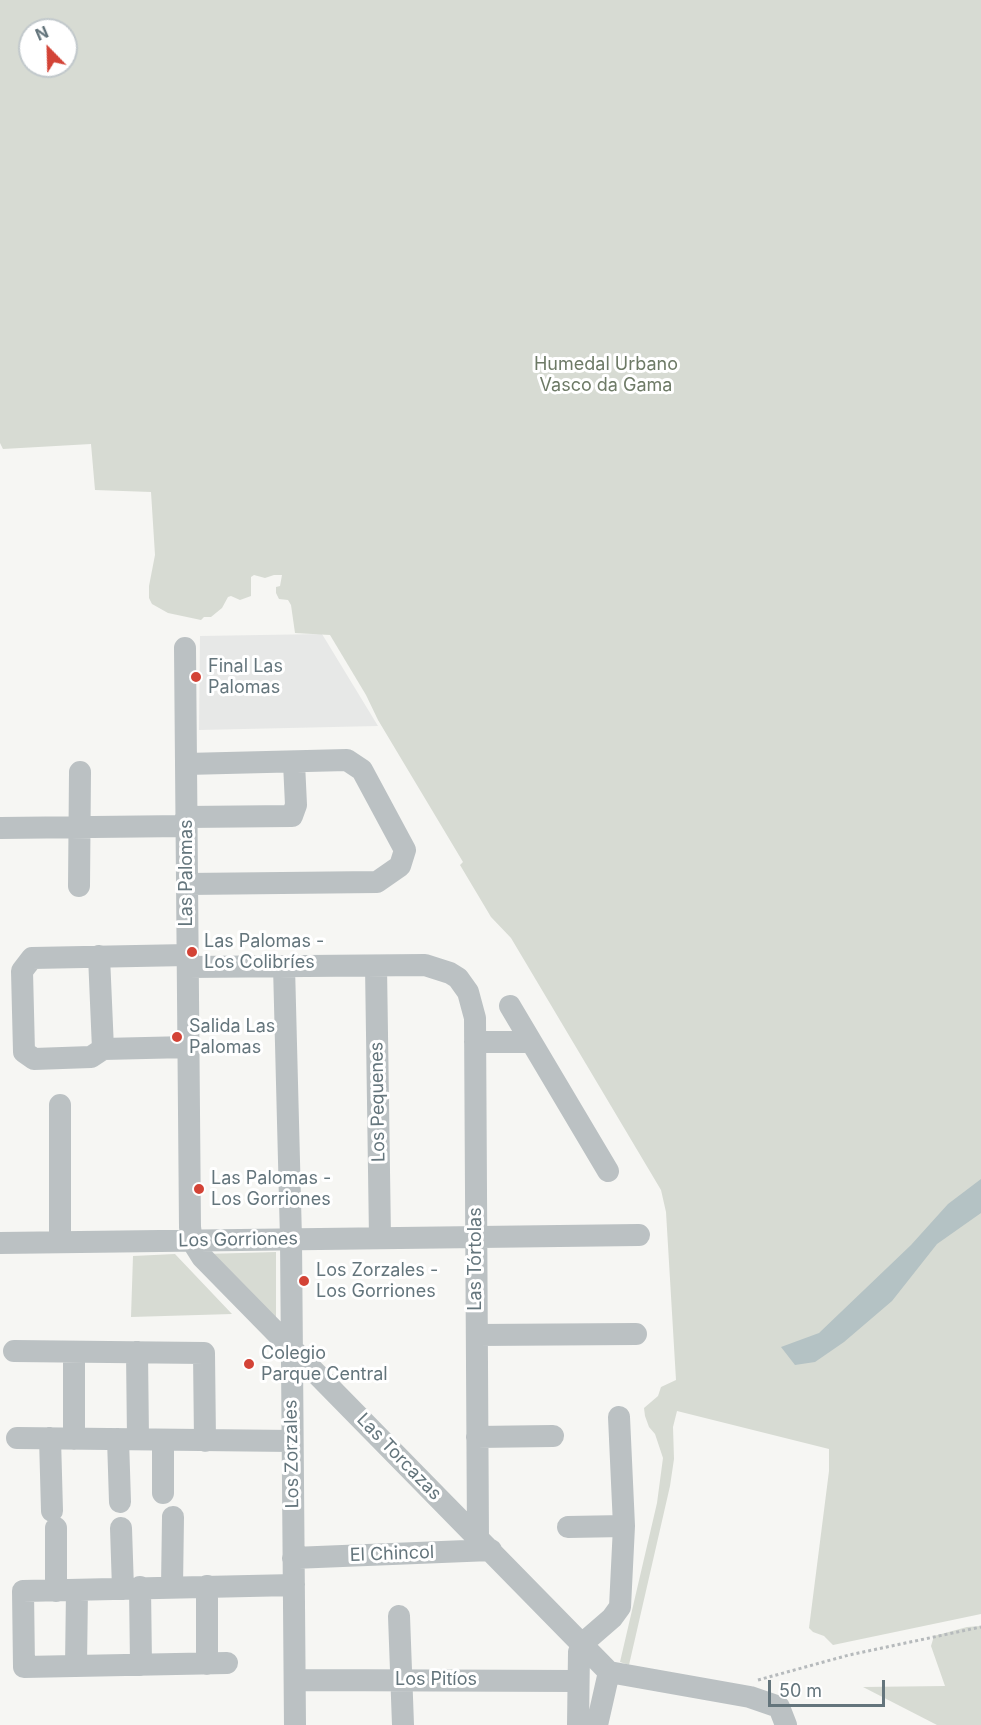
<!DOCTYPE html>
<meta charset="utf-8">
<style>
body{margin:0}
#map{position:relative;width:981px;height:1725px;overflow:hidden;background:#f6f6f3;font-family:Inter,sans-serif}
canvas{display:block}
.north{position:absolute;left:18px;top:18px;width:60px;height:60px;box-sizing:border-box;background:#fff;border:2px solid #c1c8cb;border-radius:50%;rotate:337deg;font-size:16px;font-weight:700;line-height:24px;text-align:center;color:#64757c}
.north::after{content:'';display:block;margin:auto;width:21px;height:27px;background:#d34336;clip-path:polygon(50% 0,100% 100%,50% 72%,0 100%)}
.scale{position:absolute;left:768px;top:1680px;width:117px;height:27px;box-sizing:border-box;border:3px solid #64757c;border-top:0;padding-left:8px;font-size:18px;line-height:21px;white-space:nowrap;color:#64757c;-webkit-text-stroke:4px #fff;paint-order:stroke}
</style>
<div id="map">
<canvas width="981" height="1725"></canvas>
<div class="north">N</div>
<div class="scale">50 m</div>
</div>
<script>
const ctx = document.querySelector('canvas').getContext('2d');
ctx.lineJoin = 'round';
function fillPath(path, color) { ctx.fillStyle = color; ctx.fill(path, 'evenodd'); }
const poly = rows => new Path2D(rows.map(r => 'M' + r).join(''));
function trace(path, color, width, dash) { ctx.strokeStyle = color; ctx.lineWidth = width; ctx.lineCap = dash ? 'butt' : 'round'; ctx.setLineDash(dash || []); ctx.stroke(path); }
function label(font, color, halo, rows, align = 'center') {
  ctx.font = font + ' Inter,sans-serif'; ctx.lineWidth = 6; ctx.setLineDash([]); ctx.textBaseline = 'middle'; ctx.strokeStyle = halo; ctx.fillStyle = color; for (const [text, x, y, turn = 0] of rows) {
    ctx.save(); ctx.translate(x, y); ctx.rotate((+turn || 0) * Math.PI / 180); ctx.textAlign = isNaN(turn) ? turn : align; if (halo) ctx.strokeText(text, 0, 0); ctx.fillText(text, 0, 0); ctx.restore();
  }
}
fillPath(poly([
 [322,634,378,726,199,730,200,636]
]), '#e7e8e7');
fillPath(poly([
 [0,0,981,0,981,1614,833,1645,824,1636,813,1632,809,1628,829,1471,829,1449,677,1411,673,1427,674,1459,670,1486,629,1665,620,1662,657,1503,663,1458,655,1434,649,1427,645,1416,644,1408,658,1396,661,1387,676,1380,666,1212,661,1190,511,938,491,917,460,865,463,862,378,720,366,695,330,635,295,633,291,605,288,600,279,599,276,593,276,587,280,586,282,575,274,575,265,578,254,575,251,577,251,596,240,600,231,596,228,597,222,608,211,617,204,617,201,620,168,613,152,604,149,598,149,586,155,555,151,492,95,490,91,444,3,449,0,443],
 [30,30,66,30,66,66,30,66],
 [276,1252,276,1327,205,1254],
 [175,1254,232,1314,131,1317,133,1256],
 [981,1626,981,1725,937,1725,863,1687,945,1686,931,1646,934,1636,967,1627]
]), '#d7dbd3');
fillPath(poly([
 [981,1179,981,1213,937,1244,892,1301,844,1342,815,1362,795,1365,781,1347,819,1333,911,1245,948,1204]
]), '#b4c2c4');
trace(poly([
 [758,1680,849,1655,981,1627]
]), '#b6babc', 3, [3, 3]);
trace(poly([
 [185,648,190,1227,192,1241,202,1257,609,1672],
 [186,764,347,760,362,770,405,850,400,866,377,882,187,884],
 [186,817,292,816,296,805,294,763],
 [0,828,186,826],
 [79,886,80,772],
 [99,956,103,1049],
 [284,966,291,1239,295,1725],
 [376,966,380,1238],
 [188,967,425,965,450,973,458,978,468,992,475,1018,478,1537],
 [510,1006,608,1171],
 [475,1042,531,1042],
 [103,1049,91,1057,34,1059,24,1052,22,971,32,958,188,955],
 [103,1049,188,1047],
 [60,1242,60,1105],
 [0,1243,639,1235],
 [477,1335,636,1334],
 [14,1351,204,1353,205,1441],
 [74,1352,74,1439],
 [137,1352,138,1439],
 [477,1437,553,1436],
 [17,1438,292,1441],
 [50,1438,52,1511],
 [118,1439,120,1502],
 [163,1493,163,1440],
 [568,1527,624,1526],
 [121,1528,123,1589],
 [293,1558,491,1550],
 [140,1587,141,1665],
 [172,1587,173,1517],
 [56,1591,56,1528],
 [399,1616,403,1725],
 [227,1663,24,1667,23,1591,294,1585],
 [207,1664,207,1586],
 [76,1666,77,1590],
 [609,1672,750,1697,779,1707,786,1725],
 [295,1680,577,1681],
 [578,1725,579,1652,582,1644,612,1618,620,1607,624,1526,619,1417],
 [597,1725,609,1672]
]), '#bbc1c3', 22);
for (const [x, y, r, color] of [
 [196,677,6,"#d34336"],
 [192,952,6,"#d34336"],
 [177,1037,6,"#d34336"],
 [199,1189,6,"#d34336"],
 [304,1281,6,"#d34336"],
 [249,1364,6,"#d34336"]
]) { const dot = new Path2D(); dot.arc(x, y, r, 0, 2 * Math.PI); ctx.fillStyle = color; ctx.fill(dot); trace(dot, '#fff', 2); }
label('18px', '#6d7a66', '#fff', [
 ["Humedal Urbano",606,365],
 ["Vasco da Gama",606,386]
]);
label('18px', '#64757c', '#fff', [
 ["Final Las",208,667],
 ["Palomas",208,688],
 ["Las Palomas -",204,942],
 ["Los Colibríes",204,963],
 ["Salida Las",189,1027],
 ["Palomas",189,1048],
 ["Las Palomas -",211,1179],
 ["Los Gorriones",211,1200],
 ["Los Zorzales -",316,1271],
 ["Los Gorriones",316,1292],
 ["Colegio",261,1354],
 ["Parque Central",261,1375]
], 'left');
label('18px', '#64757c', '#fff', [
 ["Las Palomas",187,873,-90],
 ["Los Pequenes",378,1102,-91],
 ["Los Gorriones",238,1240,-1],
 ["Las Tórtolas",476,1259,-90],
 ["Los Zorzales",292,1454,-91],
 ["Las Torcazas",399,1457,46],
 ["El Chincol",392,1554,-2],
 ["Los Pitíos",436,1680]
]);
</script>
